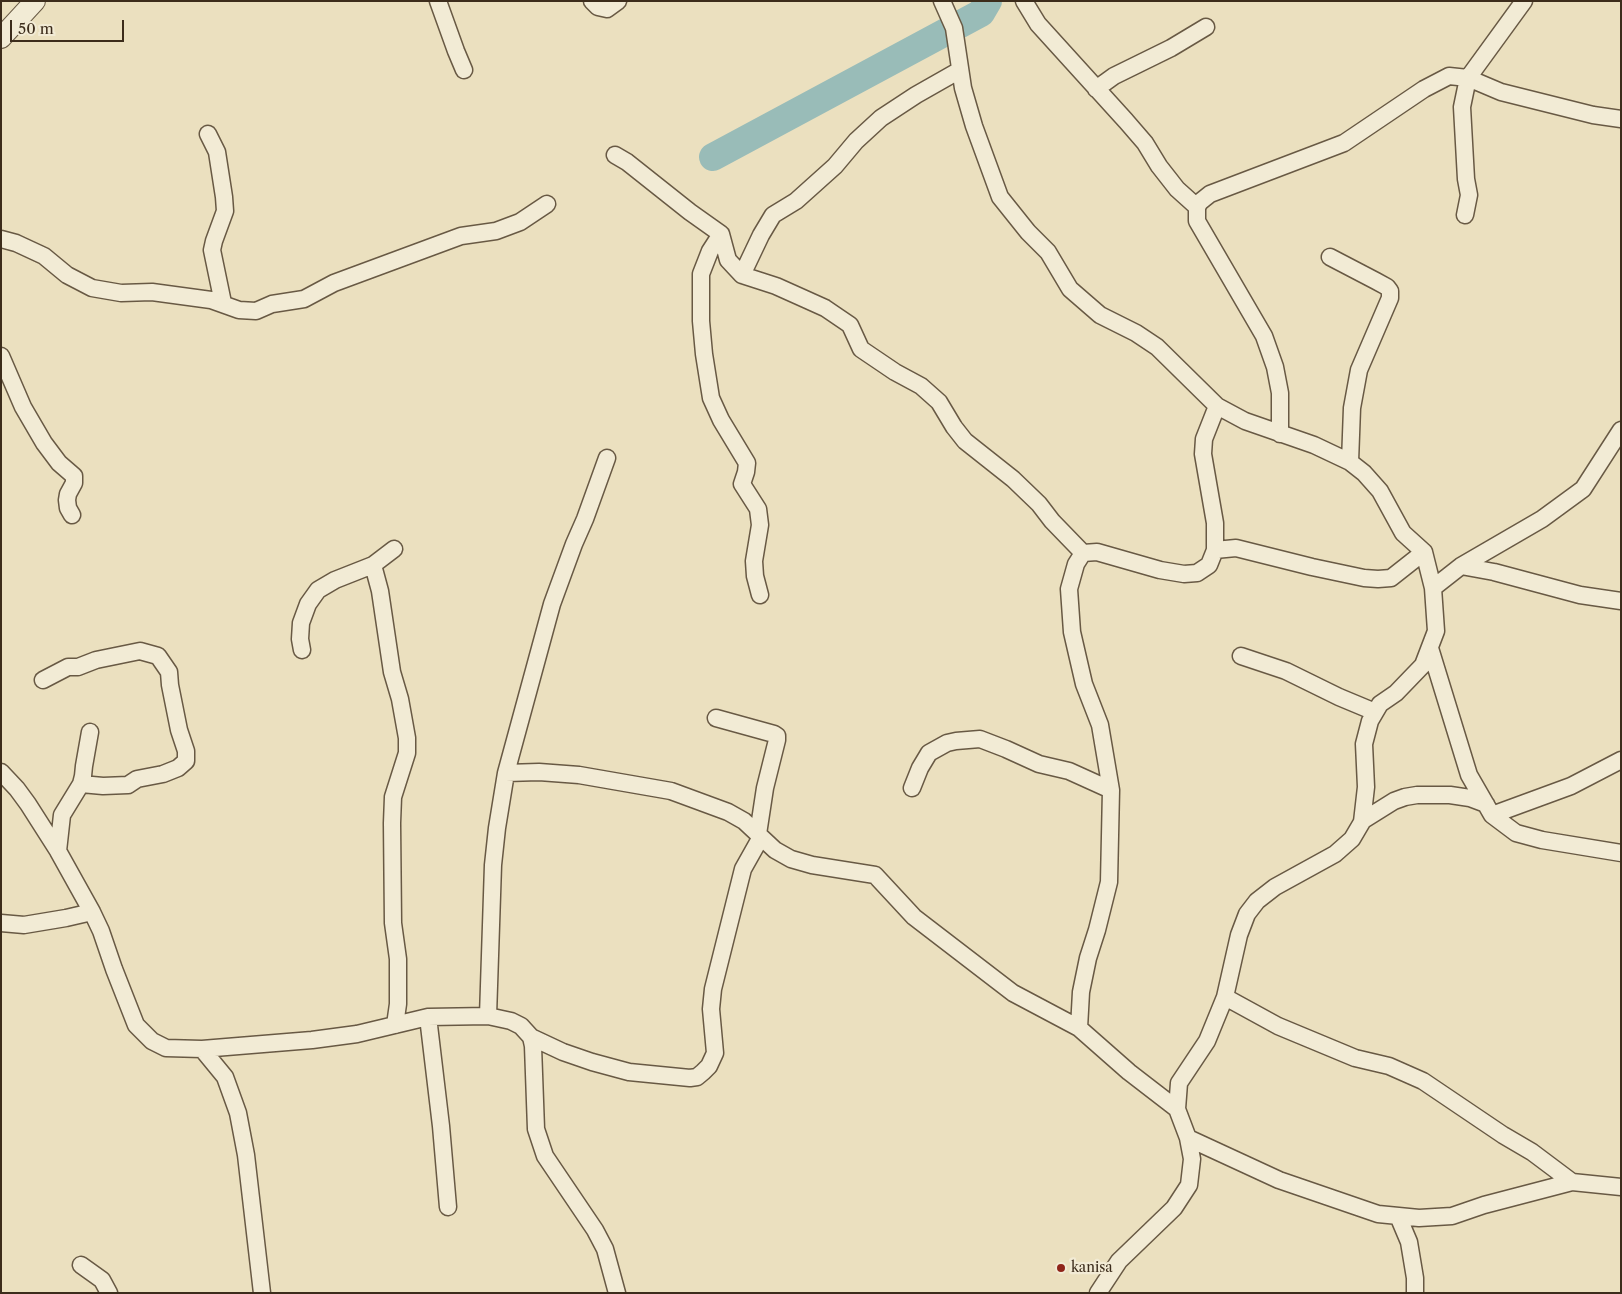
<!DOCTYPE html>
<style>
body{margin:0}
#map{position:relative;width:1622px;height:1294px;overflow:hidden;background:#ebe0bf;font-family:"Libre Caslon Text",serif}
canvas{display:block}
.frame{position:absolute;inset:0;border:2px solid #3c2c1b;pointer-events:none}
.scale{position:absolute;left:10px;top:20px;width:114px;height:22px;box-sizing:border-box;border:2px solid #3c2c1b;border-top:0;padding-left:6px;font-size:15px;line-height:18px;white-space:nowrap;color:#3c2c1b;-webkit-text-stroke:4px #f2ebd5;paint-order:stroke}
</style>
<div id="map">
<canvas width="1622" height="1294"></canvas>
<div class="frame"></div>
<div class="scale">50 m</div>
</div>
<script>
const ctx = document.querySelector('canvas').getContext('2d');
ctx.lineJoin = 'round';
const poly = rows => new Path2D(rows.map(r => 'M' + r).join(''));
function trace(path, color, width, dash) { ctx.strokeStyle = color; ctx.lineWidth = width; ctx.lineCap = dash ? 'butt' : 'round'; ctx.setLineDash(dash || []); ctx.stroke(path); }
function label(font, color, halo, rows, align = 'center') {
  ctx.font = font + ' "Libre Caslon Text",serif'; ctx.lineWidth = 4.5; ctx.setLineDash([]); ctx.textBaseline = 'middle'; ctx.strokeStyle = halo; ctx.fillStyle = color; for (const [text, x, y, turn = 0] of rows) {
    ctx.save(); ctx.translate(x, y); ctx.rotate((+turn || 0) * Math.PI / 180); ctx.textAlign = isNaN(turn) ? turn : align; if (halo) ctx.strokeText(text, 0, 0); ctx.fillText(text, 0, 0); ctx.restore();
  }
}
trace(poly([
 [713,157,981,13,988,1]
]), '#99bcb8', 28);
const minor = poly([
 [438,1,456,51,464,70],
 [592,1,598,7,607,9,618,1],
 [942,1,954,28,963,88,974,126,1000,197,1028,232,1048,252,1070,289,1100,315,1136,333,1157,347,1217,406,1245,421,1314,445,1350,462,1364,473,1380,491,1403,533,1424,552,1433,588,1436,631,1423,665,1396,693,1380,704,1370,721,1364,744,1366,787,1362,822,1352,839,1335,854,1275,887,1257,901,1247,914,1239,935,1225,997,1207,1041,1179,1083,1177,1109,1188,1138,1192,1159,1189,1185,1174,1208,1119,1261,1098,1293],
 [1024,1,1038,24,1126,121,1145,143,1159,166,1177,189,1197,207],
 [1096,89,1114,76,1171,48,1206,27],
 [208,134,217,152,224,197,225,211,214,241,212,250,223,303],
 [615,155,627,162,690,212,721,234,728,260,742,275,776,286,805,299,825,308,850,325,861,349,895,372,921,386,939,402,954,427,965,441,1013,479,1039,504,1052,521,1083,553],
 [1465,215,1469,195,1466,179,1462,107,1468,78,1524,1],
 [721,234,710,251,701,274,701,321,704,354,711,398,721,420,747,463,746,472,742,484,758,509,760,525,754,561,755,576,760,595],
 [1,239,16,243,44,256,67,275,92,288,121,293,152,292,211,300,239,310,256,311,272,304,304,299,334,283,461,236,496,231,520,222,547,204],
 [1330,257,1376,281,1387,287,1390,291,1390,298,1359,370,1352,408,1350,462],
 [742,275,761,235,773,215,796,201,835,166,856,141,881,118,916,95,960,70],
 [1,356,23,407,44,443,59,463,74,476,74,483,68,494,67,500,68,508,72,515],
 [1280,434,1280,393,1275,367,1264,336,1197,221,1197,207,1200,202,1210,194,1344,143,1424,89,1449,76,1468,78,1501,92,1593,115,1621,119],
 [1215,550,1236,548,1312,567,1364,578,1378,579,1391,578,1424,552],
 [373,565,380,591,392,672,400,699,407,738,407,753,393,797,392,823,393,923,398,959,398,1004,395,1025],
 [1461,566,1494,572,1580,595,1621,601],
 [1433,588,1461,566,1542,519,1583,489,1621,430],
 [1430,648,1469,775,1492,815,1516,833,1542,840,1621,853],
 [302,650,300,639,301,623,308,604,318,590,335,580,373,565,394,549],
 [1241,656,1286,671,1339,697,1375,712],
 [43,680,68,667,78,667,96,660,140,651,158,656,169,672,170,685,179,730,186,751,186,761,178,768,163,774,137,779,128,785,103,786,81,784],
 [716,718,774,734,777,736,777,740,765,788,758,834],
 [1,772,17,789,28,804,58,851,92,912,101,931,114,969,136,1025,152,1041,166,1048,202,1049,312,1040,357,1034,428,1017,488,1016,511,1021,521,1026,531,1037,533,1046,536,1129,545,1156,595,1230,605,1249,617,1293],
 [506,773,539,772,579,775,671,791,728,812,744,821,775,850,791,859,812,865,875,875,914,917,1013,993,1079,1028,1129,1072,1177,1109],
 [912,788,920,768,929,753,947,743,956,741,980,739,1006,749,1039,764,1069,771,1111,790],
 [1492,815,1571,786,1621,760],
 [1362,821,1394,801,1405,797,1417,795,1450,795,1470,798,1486,804],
 [58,851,62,815,81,784,83,776,84,766,90,732],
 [1,923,24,925,66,918,92,912],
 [1225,997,1278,1026,1355,1058,1389,1066,1423,1081,1503,1135,1532,1152,1572,1182],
 [488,1016,493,865,497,828,506,773,552,604,574,544,585,519,607,458],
 [428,1017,441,1126,448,1207],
 [1079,1028,1081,992,1088,958,1097,930,1109,882,1111,790,1100,725,1084,684,1072,632,1069,589,1076,564,1083,553,1097,552,1160,570,1184,574,1197,573,1209,565,1215,550,1215,523,1203,454,1204,439,1217,406],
 [531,1037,563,1052,592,1062,629,1072,690,1078,697,1077,703,1072,709,1066,715,1053,711,1009,713,989,743,869,761,837],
 [202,1049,225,1077,238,1113,246,1155,262,1293],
 [1188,1138,1279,1180,1378,1214,1419,1218,1452,1216,1484,1205,1572,1182,1621,1187],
 [1398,1216,1409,1242,1415,1278,1415,1293],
 [81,1265,102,1280,109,1293]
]);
const tertiary = poly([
 [1,38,35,1]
]);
trace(minor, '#685944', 19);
trace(tertiary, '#685944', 22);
trace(minor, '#f2ebd5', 16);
trace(tertiary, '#f2ebd5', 20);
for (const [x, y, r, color] of [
 [1061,1268,5,"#8f2418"]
]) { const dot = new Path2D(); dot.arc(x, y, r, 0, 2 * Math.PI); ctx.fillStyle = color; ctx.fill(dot); trace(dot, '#f2ebd5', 2); }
label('14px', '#3c2c1b', '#f2ebd5', [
 ["kanisa",1071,1268]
], 'left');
</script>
